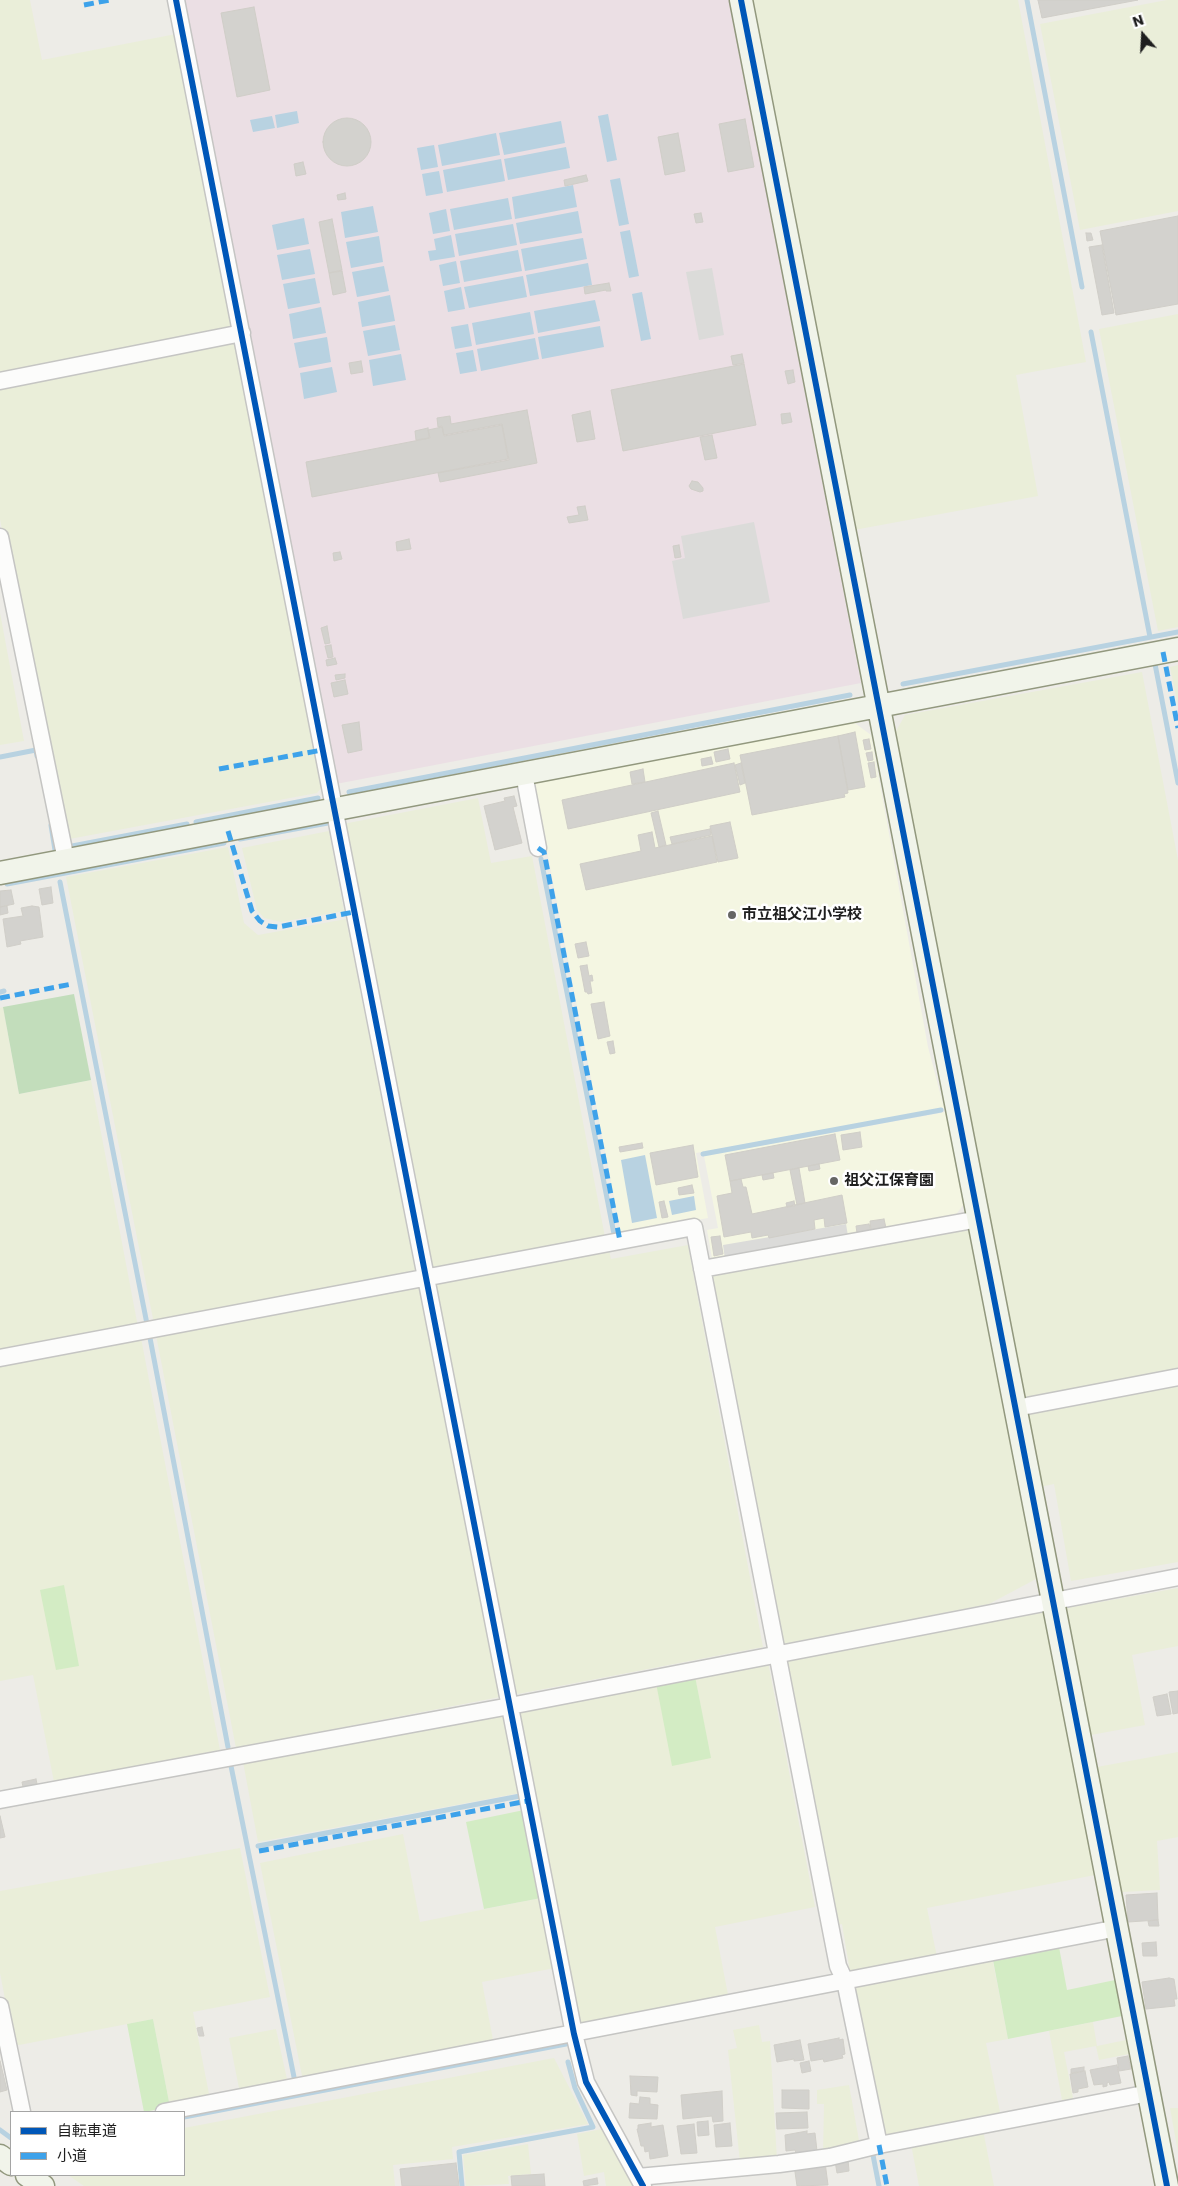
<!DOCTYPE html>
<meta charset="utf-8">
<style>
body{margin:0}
#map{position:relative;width:1178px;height:2186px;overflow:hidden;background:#edece7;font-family:Poppins,"Noto Sans JP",sans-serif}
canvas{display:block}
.legend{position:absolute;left:10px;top:2111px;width:175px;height:65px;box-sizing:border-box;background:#fff;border:1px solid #a5a5a5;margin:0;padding:6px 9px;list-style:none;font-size:15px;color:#1e1e1e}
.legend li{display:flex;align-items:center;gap:10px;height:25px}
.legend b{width:25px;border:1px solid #a5a5a5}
.north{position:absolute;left:1118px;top:10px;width:50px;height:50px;-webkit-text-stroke:4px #fff;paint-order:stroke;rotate:341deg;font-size:14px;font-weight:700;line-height:20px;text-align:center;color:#1e1e1e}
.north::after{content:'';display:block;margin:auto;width:18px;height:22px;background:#1e1e1e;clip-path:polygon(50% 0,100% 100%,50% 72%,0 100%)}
</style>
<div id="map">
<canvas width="1178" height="2186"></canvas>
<ul class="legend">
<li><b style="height:6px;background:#0057b8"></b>自転車道</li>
<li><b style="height:6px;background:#3da2ea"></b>小道</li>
</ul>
<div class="north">N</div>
</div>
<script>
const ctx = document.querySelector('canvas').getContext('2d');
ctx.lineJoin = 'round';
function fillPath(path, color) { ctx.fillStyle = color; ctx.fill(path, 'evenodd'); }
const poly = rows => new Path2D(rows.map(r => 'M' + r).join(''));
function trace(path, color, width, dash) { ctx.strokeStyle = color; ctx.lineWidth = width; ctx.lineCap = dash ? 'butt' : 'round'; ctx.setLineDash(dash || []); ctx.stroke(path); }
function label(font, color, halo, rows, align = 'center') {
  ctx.font = font + ' Poppins,"Noto Sans JP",sans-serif'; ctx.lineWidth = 5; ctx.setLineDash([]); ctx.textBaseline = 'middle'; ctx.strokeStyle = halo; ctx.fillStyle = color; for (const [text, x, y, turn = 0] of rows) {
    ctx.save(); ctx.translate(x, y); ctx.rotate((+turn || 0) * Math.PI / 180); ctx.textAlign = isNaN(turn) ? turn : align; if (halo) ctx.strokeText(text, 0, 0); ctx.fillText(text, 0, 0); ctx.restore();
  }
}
fillPath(poly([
 [181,0,729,0,861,683,336,784]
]), '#ebdfe4');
fillPath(poly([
 [852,721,871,735,928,1047,944,1108,696,1153,708,1218,621,1234,534,784],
 [946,1112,963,1205,955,1216,716,1261,712,1258,707,1230,718,1228,704,1156]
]), '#f4f6e2');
fillPath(poly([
 [0,0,30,0,42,60,176,34,232,324,224,331,0,376],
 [751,0,1018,0,1086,362,1016,375,1038,496,854,530],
 [1167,0,1178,0,1178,211,1080,230,1040,24],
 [1178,314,1178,627,1158,631,1099,329],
 [229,341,236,344,323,786,317,793,64,840,0,519,0,387],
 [0,613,24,741,0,745],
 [1178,665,1178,706,1170,667],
 [1142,672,1178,860,1178,1373,1024,1401,895,733,905,715],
 [478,798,491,863,532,856,605,1237,431,1271,343,824],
 [329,831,344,911,281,922,264,918,257,910,242,848],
 [228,847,244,923,258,935,346,919,416,1274,154,1324,66,877],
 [3,1007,19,1094,91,1080,138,1327,0,1353,0,1008],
 [968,1228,1036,1579,989,1604,783,1644,711,1274],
 [688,1245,763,1647,518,1694,514,1692,434,1283,609,1250,611,1259],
 [420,1286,500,1697,236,1748,156,1335],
 [141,1338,220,1750,54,1782,33,1675,0,1681,0,1365],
 [1178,1383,1178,1562,1071,1581,1054,1484,1040,1487,1026,1413],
 [1178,1588,1178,1646,1132,1655,1145,1725,1091,1735,1067,1608],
 [1043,1611,1095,1875,927,1908,937,1957,850,1972,842,1924,838,1925,787,1661],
 [768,1662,815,1907,715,1927,729,2000,581,2026,517,1712,656,1683,710,1758,695,1676],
 [504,1713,520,1793,258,1842,243,1762],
 [1178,1752,1178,1837,1157,1841,1160,1890,1121,1892,1097,1767],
 [403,1834,420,1922,541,1898,555,1968,482,1982,494,2045,303,2081,260,1863],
 [240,1848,270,1997,193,2012,210,2099,170,2107,153,2019,14,2046,0,1973,0,1891],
 [992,1957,1008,2039,986,2043,1001,2117,884,2140,853,1989,856,1984],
 [1093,2022,1097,2046,1126,2040,1129,2054,1099,2060,1096,2046,1064,2052,1074,2103,1063,2105,1049,2031],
 [759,2025,762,2042,770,2041,777,2160,740,2162,728,2050,737,2048,733,2030],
 [276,2029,288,2084,240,2093,229,2038],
 [554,2058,588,2124,452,2147,453,2159,393,2165,395,2186,84,2186,68,2175,184,2175,184,2128],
 [849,2085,860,2146,823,2154,824,2104,817,2104,817,2090],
 [1170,2108,1178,2108,1178,2152],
 [602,2129,635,2186,606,2186,604,2172,584,2176,577,2134],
 [983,2130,994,2186,919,2186,911,2144],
 [528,2144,531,2174,508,2176,509,2184,466,2186,463,2155]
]), '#eaeed9');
fillPath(poly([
 [64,1585,79,1666,56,1670,40,1590],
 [695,1676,711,1758,672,1766,656,1683],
 [524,1810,541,1898,484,1909,466,1822],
 [1059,1947,1067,1990,1115,1980,1122,2016,1008,2039,993,1960],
 [153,2019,170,2107,144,2112,127,2024]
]), '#d3ecc4');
fillPath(poly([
 [74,994,91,1080,19,1094,3,1007]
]), '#c2ddbb');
fillPath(poly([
 [712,268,724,335,699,340,686,272],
 [754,522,770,602,683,619,672,561,685,558,681,536],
 [846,1224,848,1236,725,1259,723,1245]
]), '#dbdbd9');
fillPath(poly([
 [297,111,299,123,277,128,275,115],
 [608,114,617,160,607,162,598,116],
 [272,116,275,128,253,132,250,120],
 [561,121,565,143,504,155,499,133],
 [496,133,500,155,442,166,438,145],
 [434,145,438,167,421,170,417,148],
 [566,147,570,168,508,180,504,159],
 [501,159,505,181,447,192,443,170],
 [439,171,443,193,426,196,422,174],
 [620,178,629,224,619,226,610,180],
 [573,185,577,207,515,219,512,197],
 [508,198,512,219,454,230,450,209],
 [373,206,378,232,345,238,341,212],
 [446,209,450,231,433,234,429,213],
 [578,211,582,233,520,244,516,223],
 [304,218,309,244,277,250,272,225],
 [513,224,517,245,459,256,455,234],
 [630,230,639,276,629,278,620,232],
 [451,235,455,257,430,261,428,251,436,250,434,239],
 [379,236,383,262,351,268,346,242],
 [583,238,587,259,525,271,521,249],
 [310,249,315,274,282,280,277,255],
 [518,250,522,271,464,282,460,261],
 [456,261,460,283,443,286,439,265],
 [588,263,592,285,530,296,526,275],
 [384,266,389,291,357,297,352,272],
 [523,276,527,297,469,308,464,287],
 [315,278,320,303,288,309,283,284],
 [461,287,465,309,448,312,444,291],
 [642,292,651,339,641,341,632,294],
 [390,295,395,321,362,327,358,302],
 [595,300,600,321,538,333,534,311],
 [321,307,326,333,293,339,289,314],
 [530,312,534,334,476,345,472,323],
 [468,324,472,346,455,349,451,327],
 [395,325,400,350,368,356,363,331],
 [600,326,604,347,542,359,538,337],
 [327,337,331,362,299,368,294,343],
 [535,338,539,359,481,371,477,349],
 [473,350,477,371,460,374,456,353],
 [401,354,406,380,373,386,369,360],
 [332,367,337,392,304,399,300,373],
 [645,1155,657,1218,632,1223,621,1160],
 [694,1196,696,1210,672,1215,669,1201]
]), '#b8d2e1');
trace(poly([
 [1027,0,1082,287],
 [1091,332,1150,637],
 [1155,664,1178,783],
 [903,684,1178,632],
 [0,757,36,750,37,756],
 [349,792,850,695],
 [196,822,318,798],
 [51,825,55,850,59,849],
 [240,839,328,823],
 [67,847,187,824],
 [541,859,614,1234],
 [60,882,147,1324],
 [7,884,224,843],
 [0,992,4,991],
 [703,1154,941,1110],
 [150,1338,228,1747],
 [231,1766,295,2082],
 [258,1846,520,1796],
 [184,2117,566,2044],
 [0,2130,11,2138],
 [873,2155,879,2186],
 [462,2186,459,2152,593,2127,575,2088,568,2062]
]), '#b8d2e1', 5);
const building = poly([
 [1038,0,1138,0,1042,18,1038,0],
 [254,7,270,90,237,97,221,13,254,7],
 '323 142a24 24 0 1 1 48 0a24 24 0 1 1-48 0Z',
 [745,119,754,167,728,172,719,124,745,119],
 [678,133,685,171,665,175,658,137,678,133],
 [303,162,306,174,296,176,294,164,303,162],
 [586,175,588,181,565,186,564,180,586,175],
 [345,193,346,199,338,200,337,195,345,193],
 [701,213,703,222,696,223,694,214,701,213],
 [1178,216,1178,304,1116,315,1100,231,1178,216],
 [332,219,342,270,329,273,319,222,332,219],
 [1086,233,1091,233,1093,240,1087,241,1086,233],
 [1102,245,1114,313,1102,315,1089,247,1102,245],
 [342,271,346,292,333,295,329,273,342,271],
 [609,283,611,291,606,291,606,290,585,294,584,287,609,283],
 [742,354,744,363,733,365,731,356,742,354],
 [361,361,363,372,351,374,349,363,361,361],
 [744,364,756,425,623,451,611,390,744,364],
 [793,370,795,382,788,384,785,371,793,370],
 [527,410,537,463,440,482,438,473,509,460,502,424,444,435,442,426,438,427,437,418,450,416,451,424,527,410],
 [590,411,595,439,577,442,572,415,590,411],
 [790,413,792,422,782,424,781,414,790,413],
 [502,425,508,459,312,497,306,462,430,438,428,430,442,427,444,436,502,425],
 [428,428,429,438,416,440,415,431,428,428],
 [712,435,717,458,705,460,700,437,712,435],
 [692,481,698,482,703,488,703,491,700,492,691,489,689,486,692,481],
 [585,506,588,520,569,523,567,517,579,515,577,507,585,506],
 [409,539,411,549,397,551,396,542,409,539],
 [679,545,681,557,675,558,673,546,679,545],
 [340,552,342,559,334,561,333,553,340,552],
 [327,626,330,643,325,644,321,628,327,626],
 [331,645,333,657,328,658,325,646,331,645],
 [335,658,337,664,327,666,326,660,335,658],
 [345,674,345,678,336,680,335,675,345,674],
 [345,680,348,694,334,697,331,683,345,680],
 [359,722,362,750,348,753,342,725,359,722],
 [855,732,865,787,848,790,838,736,855,732],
 [838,736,848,793,844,794,845,797,752,815,740,755,838,736],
 [869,739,871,749,865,750,863,740,869,739],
 [728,749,730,759,716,762,714,752,728,749],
 [872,752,873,760,868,761,866,753,872,752],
 [711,757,713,764,702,766,701,759,711,757],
 [874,762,876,777,871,778,868,763,874,762],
 [734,763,740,792,568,829,562,800,734,763],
 [741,763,745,783,740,785,735,765,741,763],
 [643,769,645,782,632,784,630,772,643,769],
 [514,796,517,806,513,807,522,843,495,850,484,806,505,801,504,798,514,796],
 [658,811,666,845,659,847,651,813,658,811],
 [730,822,738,858,718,862,710,826,730,822],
 [710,829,711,835,672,844,670,837,710,829],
 [652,832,655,848,712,836,717,862,586,890,580,864,641,851,638,835,652,832],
 [51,887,53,903,42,905,39,889,51,887],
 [11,890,14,904,0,907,0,891,11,890],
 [7,906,8,913,0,915,0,907,7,906],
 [32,906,39,907,43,937,20,941,21,944,7,947,3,919,23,916,21,908,32,906],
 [586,942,589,956,578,958,575,944,586,942],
 [587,965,589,976,592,975,593,981,590,981,592,993,588,994,587,992,585,992,580,966,587,965],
 [604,1002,610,1036,598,1039,591,1004,604,1002],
 [613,1041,615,1053,610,1054,607,1042,613,1041],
 [860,1132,862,1147,843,1150,841,1135,860,1132],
 [835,1134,840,1160,730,1181,725,1155,835,1134],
 [642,1143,643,1148,620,1152,619,1147,642,1143],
 [693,1145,698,1177,656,1185,650,1153,693,1145],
 [819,1164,820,1169,809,1171,808,1166,819,1164],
 [799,1168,805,1203,797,1205,790,1170,799,1168],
 [773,1173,774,1178,763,1180,762,1175,773,1173],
 [741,1179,743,1187,746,1187,752,1214,842,1195,847,1223,825,1227,824,1218,814,1220,815,1229,769,1238,768,1235,752,1238,751,1232,724,1237,717,1196,732,1193,730,1181,741,1179],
 [692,1185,694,1193,679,1195,678,1188,692,1185],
 [664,1201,668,1217,662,1218,659,1202,664,1201],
 [794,1201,795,1206,787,1207,786,1203,794,1201],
 [884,1219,886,1228,871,1230,870,1221,884,1219],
 [869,1224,871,1231,857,1233,856,1226,869,1224],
 [720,1236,723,1254,714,1256,711,1237,720,1236],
 [1178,1691,1178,1713,1173,1714,1169,1692,1178,1691],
 [1167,1694,1171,1714,1157,1716,1153,1697,1167,1694],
 [36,1779,37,1784,23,1787,22,1782,36,1779],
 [0,1816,5,1837,0,1838,0,1816],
 [1157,1893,1158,1920,1128,1922,1126,1895,1157,1893],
 [1158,1920,1159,1926,1149,1926,1148,1921,1158,1920],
 [1156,1942,1157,1956,1143,1956,1142,1943,1156,1942],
 [1169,1978,1174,1979,1177,1999,1174,1999,1175,2006,1146,2009,1142,1982,1169,1978],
 [202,2027,204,2036,199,2036,197,2028,202,2027],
 [839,2038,839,2040,843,2039,845,2054,842,2055,843,2058,824,2062,823,2059,811,2061,808,2044,839,2038],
 [800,2040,804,2060,794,2061,794,2059,777,2062,774,2045,800,2040],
 [1128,2056,1131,2069,1119,2071,1117,2058,1128,2056],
 [0,2061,7,2090,0,2092,0,2061],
 [809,2061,811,2071,802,2073,800,2063,809,2061],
 [1117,2065,1121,2083,1110,2085,1109,2082,1107,2083,1107,2086,1103,2087,1103,2084,1094,2085,1090,2070,1117,2065],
 [1084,2067,1084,2071,1071,2073,1071,2069,1084,2067],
 [1085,2071,1088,2087,1078,2089,1078,2092,1073,2093,1070,2074,1085,2071],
 [630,2076,658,2077,657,2092,637,2091,637,2096,631,2095,630,2076],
 [782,2090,809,2090,809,2109,782,2108,782,2090],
 [722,2091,723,2121,713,2122,712,2116,683,2119,681,2095,722,2091],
 [640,2097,650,2098,650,2104,658,2105,657,2119,629,2118,630,2103,639,2104,640,2097],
 [807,2112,808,2128,777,2129,776,2113,807,2112],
 [708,2121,709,2135,698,2136,697,2122,708,2121],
 [651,2123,651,2127,663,2125,668,2156,650,2159,649,2151,645,2152,644,2146,641,2146,637,2129,638,2129,638,2125,651,2123],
 [730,2123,732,2146,716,2147,714,2125,730,2123],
 [694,2124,697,2153,681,2154,677,2126,694,2124],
 [807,2131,807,2134,815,2133,817,2151,796,2153,795,2150,786,2151,785,2135,807,2131],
 [848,2159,849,2171,837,2173,835,2161,848,2159],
 [825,2162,828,2185,797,2186,794,2165,825,2162],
 [456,2163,459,2186,402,2186,400,2169,456,2163],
 [544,2174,545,2186,512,2186,511,2176,544,2174],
 [597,2178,598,2184,584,2186,583,2181,597,2178]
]);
fillPath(building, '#d3d2ce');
trace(building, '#d0cec8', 1);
const street = poly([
 [176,0,574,2034,586,2082,643,2186],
 [0,381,242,333],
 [0,537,66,860],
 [524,774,538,848],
 [702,1269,979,1219],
 [0,1358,694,1227,838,1966,845,1981,879,2145,1149,2093],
 [1016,1408,1178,1377],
 [0,1800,510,1706,1178,1577],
 [0,2006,22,2112],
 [164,2112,1118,1928],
 [638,2177,779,2164,830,2157,879,2145]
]);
const secondary = poly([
 [741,0,1167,2186],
 [0,873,1178,649],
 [0,2156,11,2164],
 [27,2175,43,2186]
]);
trace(street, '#c5c5c3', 19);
trace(secondary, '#92987e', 25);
trace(street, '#fcfcfb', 16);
trace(secondary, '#f1f4ea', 22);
trace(poly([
 [84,5,110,0],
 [1163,652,1178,728],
 [219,769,322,750],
 [228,831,252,911,260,921,268,926,278,927,354,912],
 [538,848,544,852,620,1241],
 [0,998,72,984],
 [259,1851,528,1801],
 [879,2145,887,2186]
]), '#3da2ea', 5, [10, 5]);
trace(poly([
 [176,0,574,2034,586,2082,643,2186],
 [741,0,1167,2186]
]), '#0057b8', 6);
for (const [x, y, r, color] of [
 [732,915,5,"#666664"],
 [834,1181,5,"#666664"]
]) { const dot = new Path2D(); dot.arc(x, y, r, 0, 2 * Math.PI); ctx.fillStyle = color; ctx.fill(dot); trace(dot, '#fff', 2); }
label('bold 15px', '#1e1e1e', '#fff', [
 ["市立祖父江小学校",742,915],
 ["祖父江保育園",844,1181]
], 'left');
</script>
